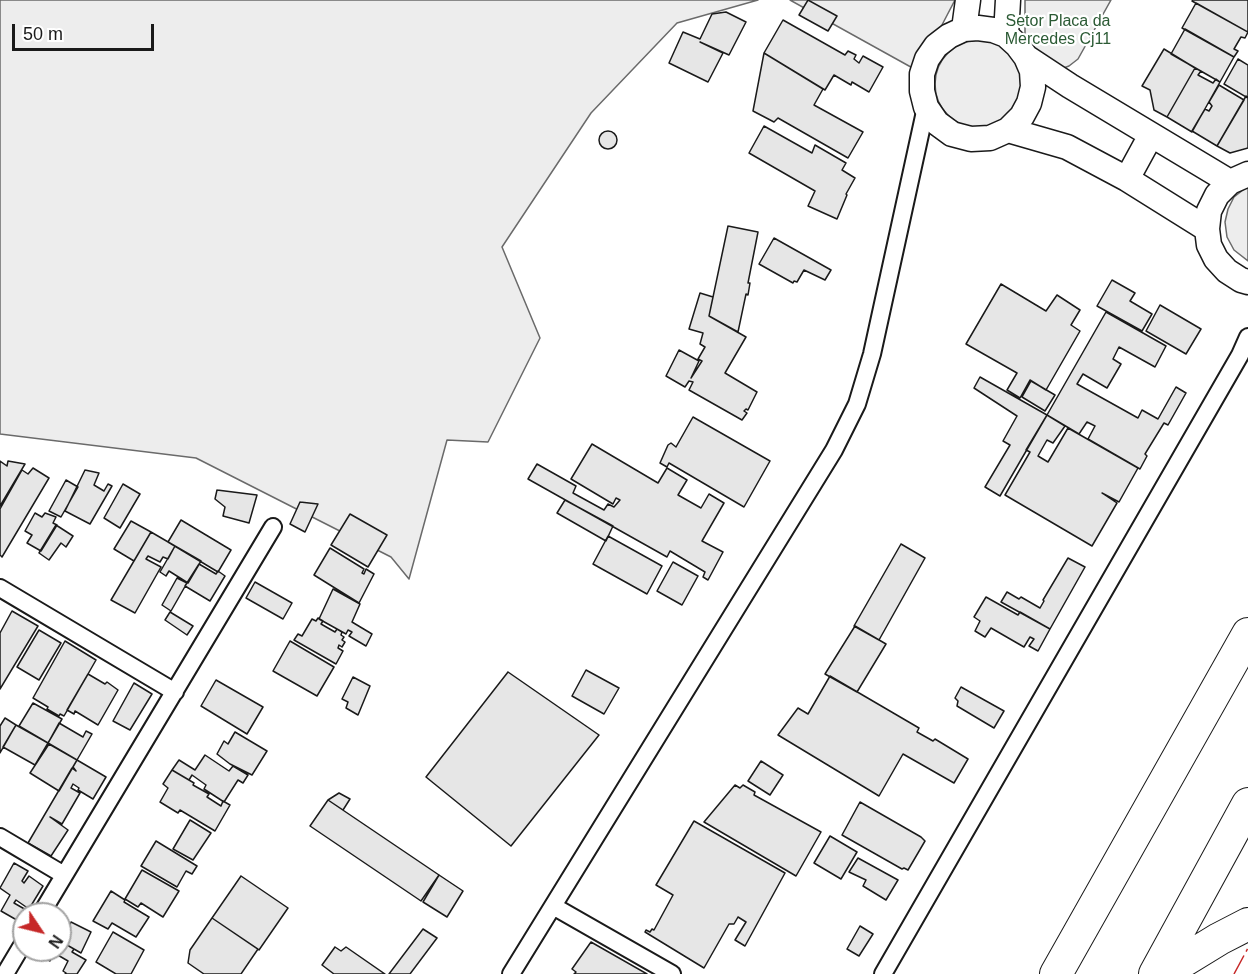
<!DOCTYPE html>
<style>
body{margin:0}
#map{position:relative;width:1248px;height:974px;overflow:hidden;background:#fff;font-family:Helvetica,sans-serif}
canvas{display:block}
.north{position:absolute;left:12px;top:902px;width:60px;height:60px;box-sizing:border-box;background:#fff;border:2px solid #a3a3a3;border-radius:50%;rotate:125deg;font-size:16px;font-weight:700;line-height:24px;text-align:center;color:#1a1a1a}
.north::after{content:'';display:block;margin:auto;width:21px;height:27px;background:#c62828;clip-path:polygon(50% 0,100% 100%,50% 72%,0 100%)}
.scale{position:absolute;left:12px;top:24px;width:142px;height:27px;box-sizing:border-box;border:3px solid #1a1a1a;border-top:0;padding-left:8px;font-size:18px;line-height:21px;white-space:nowrap;color:#1a1a1a;-webkit-text-stroke:4px #fff;paint-order:stroke}
</style>
<div id="map">
<canvas width="1248" height="974"></canvas>
<div class="north">N</div>
<div class="scale">50 m</div>
</div>
<script>
const ctx = document.querySelector('canvas').getContext('2d');
ctx.lineJoin = 'round';
function fillPath(path, color) { ctx.fillStyle = color; ctx.fill(path, 'evenodd'); }
const poly = rows => new Path2D(rows.map(r => 'M' + r).join(''));
function trace(path, color, width, dash) { ctx.strokeStyle = color; ctx.lineWidth = width; ctx.lineCap = dash ? 'butt' : 'round'; ctx.setLineDash(dash || []); ctx.stroke(path); }
function label(font, color, halo, rows, align = 'center') {
  ctx.font = font + ' Helvetica,sans-serif'; ctx.lineWidth = 4.5; ctx.setLineDash([]); ctx.textBaseline = 'middle'; ctx.strokeStyle = halo; ctx.fillStyle = color; for (const [text, x, y, turn = 0] of rows) {
    ctx.save(); ctx.translate(x, y); ctx.rotate((+turn || 0) * Math.PI / 180); ctx.textAlign = isNaN(turn) ? turn : align; if (halo) ctx.strokeText(text, 0, 0); ctx.fillText(text, 0, 0); ctx.restore();
  }
}
const green = poly([
 [0,0,758,0,677,23,591,113,502,247,540,338,488,442,447,440,409,579,391,557,196,458,0,434,0,0],
 [790,0,955,0,918,71,790,0],
 [1025,0,1111,0,1078,59,1069,66,1061,69,1031,49,1025,36,1025,0],
 '935 84a44 44 0 1 1 88 0a44 44 0 1 1-88 0Z',
 [1248,186,1248,261,1234,250,1227,237,1225,222,1228,209,1234,197,1248,186]
]);
fillPath(green, '#ededed');
trace(green, '#6a6a6a', 1.5);
const building = poly([
 [808,0,837,16,828,31,799,15,808,0],
 [1193,0,1248,0,1248,32,1192,1,1193,0],
 [1196,3,1248,32,1245,38,1241,37,1234,49,1238,51,1234,57,1182,28,1196,3],
 [726,12,746,22,729,55,700,42,723,53,708,82,669,63,683,32,700,39,712,14,726,12],
 [783,20,845,55,848,51,856,55,854,59,859,63,863,56,883,67,869,92,852,82,851,85,834,75,825,90,764,53,783,20],
 [1185,29,1234,57,1220,82,1171,54,1185,29],
 [1164,49,1195,68,1167,117,1154,110,1150,90,1142,86,1164,49],
 [764,53,823,89,814,105,863,132,848,158,778,118,774,122,753,111,764,53],
 [1238,59,1248,65,1248,98,1224,84,1238,59],
 [1195,68,1201,71,1198,75,1213,83,1216,79,1220,82,1192,132,1167,117,1195,68],
 [1219,85,1244,100,1217,146,1192,131,1205,109,1209,111,1212,106,1209,102,1219,85],
 [1246,96,1248,98,1248,148,1230,153,1217,146,1246,96],
 [764,126,812,153,815,145,846,163,842,170,855,178,846,194,847,195,837,219,808,206,815,191,749,153,764,126],
 '599 140a9 9 0 1 1 18 0a9 9 0 1 1-18 0Z',
 [728,226,758,232,748,283,750,283,748,295,746,294,738,332,709,316,728,226],
 [774,238,831,270,825,280,804,270,797,282,794,281,793,283,759,264,774,238],
 [1112,280,1135,293,1130,301,1152,314,1142,331,1097,306,1112,280],
 [1001,284,1046,311,1057,295,1080,310,1071,325,1080,331,1046,390,1030,380,1020,398,1007,390,1017,373,966,344,1001,284],
 [700,293,713,297,709,316,746,337,725,373,757,392,748,410,746,409,744,411,747,413,742,420,689,390,693,382,689,381,685,387,666,376,679,350,699,361,691,378,702,361,698,359,705,347,700,344,703,333,689,329,700,293],
 [1160,305,1201,329,1186,354,1146,331,1160,305],
 [1106,312,1166,346,1155,367,1119,347,1113,359,1121,364,1107,388,1083,374,1077,384,1138,418,1142,410,1158,419,1176,387,1186,393,1168,425,1164,423,1145,454,1147,456,1140,469,1088,439,1095,426,1087,422,1079,434,1047,415,1106,312],
 [980,377,1047,415,1000,496,985,487,1010,445,1003,441,1017,416,974,388,980,377],
 [1031,381,1055,395,1045,411,1022,397,1031,381],
 [1047,415,1065,426,1053,443,1047,440,1038,456,1048,462,1068,428,1138,468,1119,502,1102,493,1117,503,1092,546,1005,495,1030,452,1026,450,1047,415],
 [693,417,770,461,744,507,669,463,667,467,660,463,668,445,671,443,676,447,693,417],
 [592,444,658,483,667,468,687,480,678,495,701,508,709,494,724,503,702,541,723,552,708,580,703,577,705,572,670,551,667,557,528,479,537,464,576,486,573,493,604,510,608,504,614,507,620,500,616,498,613,504,571,479,592,444],
 [0,461,7,466,8,461,25,464,0,506,0,461],
 [33,468,49,478,2,557,0,555,0,509,22,470,28,474,33,468],
 [85,470,99,473,94,485,104,491,108,484,112,486,90,524,65,511,85,470],
 [66,480,78,487,61,517,49,511,66,480],
 [123,484,140,494,120,528,104,518,123,484],
 [217,490,257,495,249,523,223,516,225,507,215,499,217,490],
 [565,500,613,526,606,541,557,513,565,500],
 [300,502,318,504,305,532,290,524,300,502],
 [35,513,42,517,45,513,56,517,53,523,57,525,41,551,27,543,32,535,25,531,35,513],
 [350,514,387,535,368,567,331,545,350,514],
 [181,520,231,550,218,572,168,542,181,520],
 [131,521,151,532,134,561,114,549,131,521],
 [56,525,73,536,66,547,61,543,49,560,39,553,56,525],
 [151,532,175,546,168,559,163,557,160,562,148,556,146,559,161,567,135,613,111,600,151,532],
 [608,536,662,566,647,594,593,564,608,536],
 [901,544,925,558,879,640,854,626,901,544],
 [175,546,201,561,188,583,169,571,166,576,160,572,175,546],
 [330,548,364,569,362,573,364,574,366,569,374,574,359,603,314,575,330,548],
 [1068,558,1085,567,1050,629,1001,602,1007,592,1019,599,1021,597,1040,608,1044,601,1043,600,1068,558],
 [673,562,698,576,682,605,657,591,673,562],
 [199,564,216,574,218,571,225,576,210,601,185,586,199,564],
 [177,578,187,583,171,611,162,605,177,578],
 [255,582,292,603,283,619,246,598,255,582],
 [333,589,360,604,352,622,372,634,366,646,349,636,352,632,348,630,346,634,319,619,333,589],
 [986,597,1018,615,1020,612,1050,629,1038,651,1029,646,1034,639,1030,637,1024,647,991,628,985,637,975,631,980,621,974,617,986,597],
 [12,611,38,626,0,689,0,633,12,611],
 [170,612,193,626,187,635,165,620,170,612],
 [318,618,323,621,321,624,335,632,337,629,342,632,341,635,344,637,342,640,345,642,342,647,339,645,338,648,343,651,336,664,294,640,298,634,302,636,312,619,316,621,318,618],
 [855,626,886,644,857,692,825,674,855,626],
 [39,630,61,643,39,680,17,667,39,630],
 [65,641,96,660,64,716,60,714,59,716,47,709,48,707,33,698,65,641],
 [290,641,334,667,317,696,273,671,290,641],
 [586,670,619,688,604,714,572,696,586,670],
 [508,672,599,735,511,846,426,777,508,672],
 [88,674,105,684,107,682,118,690,98,725,75,711,74,714,67,710,88,674],
 [830,676,919,728,917,732,933,741,935,739,968,759,954,783,903,754,879,796,778,735,798,708,808,714,830,676],
 [353,677,370,686,358,715,346,708,348,702,342,699,353,677],
 [216,680,263,707,247,734,201,706,216,680],
 [134,683,152,694,130,730,113,721,134,683],
 [961,687,1004,711,994,728,957,706,958,701,955,698,961,687],
 [33,703,62,719,48,743,19,726,33,703],
 [5,718,16,725,0,753,0,726,5,718],
 [59,723,83,737,86,731,92,734,77,760,48,743,59,723],
 [16,725,48,743,35,765,3,747,16,725],
 [235,732,267,751,252,775,230,764,217,754,224,741,228,744,235,732],
 [49,744,77,760,59,791,30,773,49,744],
 [205,755,229,771,233,766,248,775,243,783,238,780,224,802,204,789,206,785,192,775,189,780,172,770,179,760,195,770,205,755],
 [77,760,106,777,93,799,78,790,79,788,73,784,71,788,80,793,62,824,50,817,68,830,51,856,28,843,72,768,76,771,73,767,77,760],
 [761,761,783,775,770,795,748,781,761,761],
 [172,770,194,783,193,785,209,794,207,797,221,806,223,801,230,805,215,831,180,810,178,813,160,802,168,788,163,784,172,770],
 [735,785,740,788,743,785,755,792,754,795,821,832,796,876,704,822,735,785],
 [339,793,350,799,343,810,328,800,339,793],
 [328,800,439,875,421,901,310,826,328,800],
 [860,802,921,837,925,841,908,870,904,868,902,869,842,835,860,802],
 [190,820,211,833,193,860,173,849,190,820],
 [694,821,785,873,745,946,735,940,746,922,738,917,734,924,729,924,704,968,645,932,646,930,650,932,652,929,654,930,673,895,656,885,694,821],
 [830,836,857,852,841,879,814,863,830,836],
 [156,841,197,866,192,874,186,871,177,887,141,866,156,841],
 [858,858,898,880,886,900,863,886,866,880,849,872,858,858],
 [14,863,28,871,22,881,24,883,29,876,43,886,29,909,16,900,14,903,28,911,27,914,24,914,22,923,1,911,10,895,0,888,14,863],
 [142,870,179,891,163,917,141,903,138,907,125,899,142,870],
 [439,875,463,891,447,917,423,902,439,875],
 [241,876,288,908,259,950,212,918,241,876],
 [111,891,125,900,124,902,149,917,136,937,112,923,108,929,93,921,111,891],
 [212,918,258,949,241,974,204,974,188,963,190,950,212,918],
 [71,922,91,932,81,953,60,941,60,928,66,932,71,922],
 [860,926,873,934,859,956,847,949,860,926],
 [423,929,437,938,410,974,389,974,423,929],
 [113,932,144,950,131,974,116,974,96,962,113,932],
 [60,941,74,949,72,952,86,960,77,974,65,974,66,973,63,971,68,961,56,954,54,954,50,961,34,952,35,950,60,950,60,941],
 [591,942,647,974,574,974,576,972,572,969,591,942],
 [335,947,341,951,346,947,385,974,334,974,322,965,335,947]
]);
fillPath(building, '#e6e6e6');
trace(building, '#1a1a1a', 1.5);
const street = poly([
 [0,588,175,692],
 [0,837,64,875],
 [553,906,672,974],
 [41,914,273,527],
 [5,974,24,942],
 [511,974,834,450,857,404,872,354,926,107],
 [883,974,1240,355,1248,337]
]);
const secondary = poly([
 [964,29,968,0],
 [1006,35,1008,0],
 [1026,57,1032,71,1033,87,1029,103,1022,116,1008,130,990,138,971,139,952,134,937,123,926,107,922,91,922,74,927,59,936,46,949,36,964,29,978,28,993,30,1006,35,1017,45,1026,57,1070,86,1230,182],
 [1008,130,1067,147,1127,179,1207,229],
 [1248,174,1230,182,1217,195,1209,211,1207,229,1209,245,1216,259,1227,271,1241,280,1248,282],
 [1127,179,1151,135]
]);
const highway = poly([
 [1056,974,1248,634],
 [1155,974,1248,804],
 [1162,974,1219,939,1248,924]
]);
trace(street, '#1a1a1a', 20);
trace(secondary, '#1a1a1a', 27);
trace(highway, '#1a1a1a', 34);
trace(street, '#fff', 16);
trace(secondary, '#fff', 24);
trace(highway, '#fff', 32);
trace(poly([
 [1234,974,1248,948]
]), '#c62828', 1.5, [21, 4.5, 3, 4.5]);
label('16px', '#2b5a34', '#fff', [
 ["Setor Placa da",1058,22],
 ["Mercedes Cj11",1058,40]
]);
</script>
